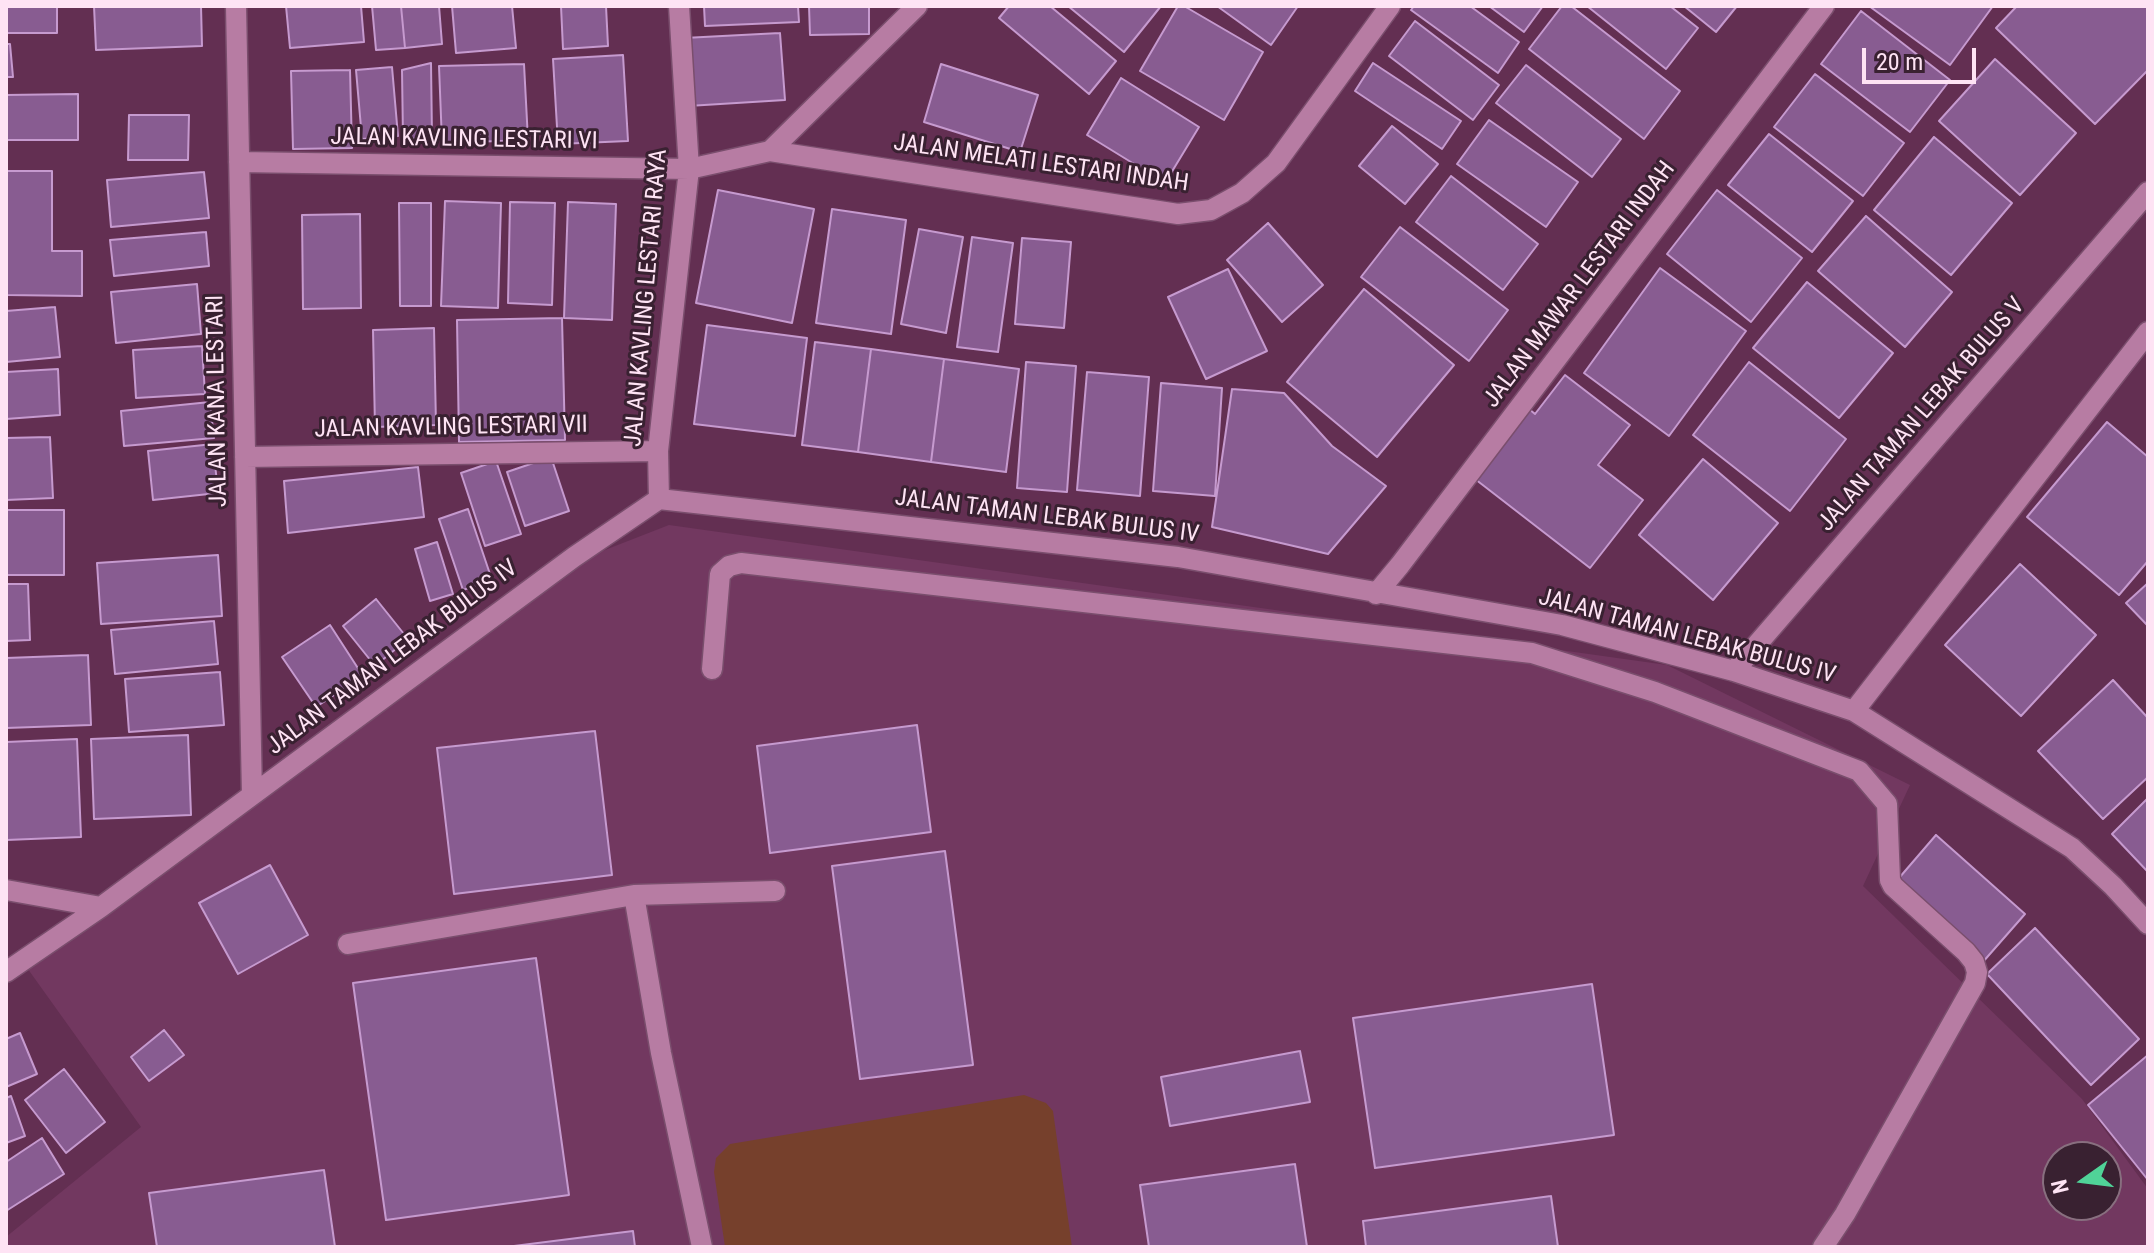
<!DOCTYPE html>
<style>
body{margin:0}
#map{position:relative;width:2154px;height:1253px;overflow:hidden;background:#632f52;font-family:"Roboto Condensed",sans-serif}
canvas{display:block}
.frame{position:absolute;inset:0;border:8px solid #fee3f4;pointer-events:none}
.north{position:absolute;left:2042px;top:1141px;width:80px;height:80px;box-sizing:border-box;background:#392131;border:2px solid #886f7f;border-radius:50%;rotate:256deg;font-size:22px;font-weight:700;line-height:32px;text-align:center;color:#fee3f4}
.north::after{content:'';display:block;margin:auto;width:28px;height:36px;background:#50d398;clip-path:polygon(50% 0,100% 100%,50% 72%,0 100%)}
.scale{position:absolute;left:1862px;top:48px;width:114px;height:36px;box-sizing:border-box;border:4px solid #fee3f4;border-top:0;padding-left:10px;font-size:24px;line-height:28px;white-space:nowrap;color:#fee3f4;-webkit-text-stroke:6px #392131;paint-order:stroke}
</style>
<div id="map">
<canvas width="2154" height="1253"></canvas>
<div class="frame"></div>
<div class="north">N</div>
<div class="scale">20 m</div>
</div>
<script>
const ctx = document.querySelector('canvas').getContext('2d');
ctx.lineJoin = 'round';
function fillPath(path, color) { ctx.fillStyle = color; ctx.fill(path, 'evenodd'); }
const poly = rows => new Path2D(rows.map(r => 'M' + r).join(''));
function trace(path, color, width, dash) { ctx.strokeStyle = color; ctx.lineWidth = width; ctx.lineCap = dash ? 'butt' : 'round'; ctx.setLineDash(dash || []); ctx.stroke(path); }
function label(font, color, halo, rows, align = 'center') {
  ctx.font = font + ' "Roboto Condensed",sans-serif'; ctx.lineWidth = 6; ctx.setLineDash([]); ctx.textBaseline = 'middle'; ctx.strokeStyle = halo; ctx.fillStyle = color; for (const [text, x, y, turn = 0] of rows) {
    ctx.save(); ctx.translate(x, y); ctx.rotate((+turn || 0) * Math.PI / 180); ctx.textAlign = isNaN(turn) ? turn : align; if (halo) ctx.strokeText(text, 0, 0); ctx.fillText(text, 0, 0); ctx.restore();
  }
}
fillPath(poly([
 [669,525,1667,665,1910,785,1863,886,2082,1099,2148,1189,2148,1247,6,1247,6,1237,141,1127,25,965,546,573],
 [2058,1157,2106,1157,2106,1205,2058,1205]
]), '#723860');
fillPath(poly([
 [1024,1095,1046,1103,1053,1111,1072,1247,725,1247,714,1172,716,1158,730,1144]
]), '#76402c');
const building = poly([
 [6,6,57,6,57,33,6,33,6,6],
 [94,6,201,6,202,46,96,50,94,6],
 [286,6,361,6,364,42,290,48,286,6],
 [372,6,401,6,405,48,376,50,372,6],
 [401,6,439,6,442,44,405,48,401,6],
 [452,6,512,6,516,48,456,53,452,6],
 [561,6,606,6,608,46,563,49,561,6],
 [704,6,798,6,799,22,705,26,704,6],
 [809,6,869,6,869,34,810,35,809,6],
 [1009,6,1050,6,1116,61,1089,94,999,18,1009,6],
 [1068,6,1161,6,1124,52,1068,6],
 [1178,6,1184,6,1263,52,1224,120,1140,71,1178,6],
 [1217,6,1298,6,1271,45,1217,6],
 [1414,6,1470,6,1519,42,1498,73,1411,10,1414,6],
 [1489,6,1543,6,1524,32,1489,6],
 [1562,6,1571,6,1680,91,1644,139,1529,49,1562,6],
 [1587,6,1670,6,1698,28,1666,69,1587,6],
 [1684,6,1737,6,1716,32,1684,6],
 [1869,6,1993,6,1950,65,1869,6],
 [2017,6,2148,6,2148,70,2095,124,1996,28,2017,6],
 [1861,11,1950,80,1910,132,1821,64,1861,11],
 [1415,21,1499,85,1473,120,1389,56,1415,21],
 [780,33,785,100,688,106,684,38,780,33],
 [6,44,10,44,13,77,6,77,6,44],
 [623,55,628,141,558,144,553,59,623,55],
 [1995,59,2076,133,2020,195,1939,121,1995,59],
 [431,63,432,138,403,139,402,70,431,63],
 [1373,63,1461,121,1442,149,1355,91,1373,63],
 [524,64,528,140,442,143,439,66,524,64],
 [941,64,1038,95,1020,152,924,122,941,64],
 [1526,65,1621,139,1592,177,1496,103,1526,65],
 [392,67,398,136,362,139,356,70,392,67],
 [350,70,352,148,293,149,291,71,350,70],
 [1815,74,1904,143,1863,196,1774,127,1815,74],
 [1121,78,1199,127,1165,183,1087,135,1121,78],
 [78,94,78,140,6,140,6,95,78,94],
 [129,115,189,115,188,160,128,160,129,115],
 [1489,120,1578,182,1546,227,1457,164,1489,120],
 [1392,126,1438,164,1405,204,1359,166,1392,126],
 [1769,134,1853,201,1812,252,1728,185,1769,134],
 [1934,137,2012,203,1951,275,1874,210,1934,137],
 [6,171,52,171,52,251,82,251,82,296,6,295,6,171],
 [204,172,209,218,111,227,107,180,204,172],
 [1451,176,1538,244,1503,290,1416,222,1451,176],
 [718,190,814,209,792,323,696,303,718,190],
 [1717,190,1802,258,1751,322,1667,254,1717,190],
 [445,201,501,203,498,308,441,306,445,201],
 [510,202,555,203,552,305,508,303,510,202],
 [568,202,616,204,612,320,564,318,568,202],
 [399,203,431,203,431,306,400,306,399,203],
 [832,209,906,220,891,334,816,323,832,209],
 [360,214,361,308,303,309,302,215,360,214],
 [1866,216,1952,292,1905,347,1818,271,1866,216],
 [1268,223,1323,285,1282,322,1227,260,1268,223],
 [1400,227,1508,310,1469,361,1361,277,1400,227],
 [919,229,963,237,946,333,901,324,919,229],
 [206,232,209,266,114,276,110,240,206,232],
 [972,237,1013,243,998,352,957,347,972,237],
 [1022,238,1071,242,1064,328,1015,324,1022,238],
 [1660,268,1746,331,1669,436,1584,373,1660,268],
 [1228,269,1267,351,1206,379,1168,297,1228,269],
 [1807,282,1893,353,1839,418,1753,348,1807,282],
 [197,284,201,334,116,343,111,292,197,284],
 [1364,289,1454,365,1377,457,1287,382,1364,289],
 [55,307,60,357,6,362,6,311,55,307],
 [562,318,565,440,459,442,457,320,562,318],
 [707,325,807,338,795,436,694,424,707,325],
 [434,328,436,425,375,427,373,330,434,328],
 [815,342,871,349,858,452,802,445,815,342],
 [202,346,205,394,136,398,133,350,202,346],
 [871,349,944,359,931,462,858,452,871,349],
 [944,359,1019,369,1006,472,931,462,944,359],
 [1026,362,1076,366,1067,492,1017,488,1026,362],
 [1749,362,1846,439,1790,511,1693,435,1749,362],
 [58,369,60,415,6,419,6,372,58,369],
 [1087,372,1149,377,1140,496,1077,490,1087,372],
 [1565,375,1630,425,1598,465,1643,500,1590,568,1475,479,1529,409,1535,414,1565,375],
 [1161,383,1222,388,1215,496,1153,491,1161,383],
 [1232,389,1284,393,1332,446,1386,486,1328,554,1212,527,1232,389],
 [210,402,214,438,124,446,121,411,210,402],
 [2107,422,2148,457,2148,561,2119,595,2027,517,2107,422],
 [50,437,53,498,6,500,6,438,50,437],
 [213,444,218,493,153,500,148,451,213,444],
 [551,457,569,511,525,526,507,472,551,457],
 [1703,459,1778,523,1713,600,1639,535,1703,459],
 [496,461,521,534,485,546,461,473,496,461],
 [418,467,424,517,288,533,284,481,418,467],
 [468,509,492,580,463,590,439,519,468,509],
 [6,510,64,510,64,575,6,575,6,510],
 [437,542,453,594,430,601,415,549,437,542],
 [218,555,222,616,101,624,97,563,218,555],
 [2020,564,2096,635,2021,716,1945,645,2020,564],
 [2148,583,2148,626,2126,603,2148,583],
 [6,584,28,584,30,640,6,641,6,584],
 [376,599,408,639,375,666,343,626,376,599],
 [214,621,218,664,115,674,111,630,214,621],
 [330,625,363,676,316,707,282,657,330,625],
 [88,655,91,725,6,728,6,658,88,655],
 [220,672,224,725,129,732,125,679,220,672],
 [2113,680,2148,718,2148,777,2103,819,2038,751,2113,680],
 [917,725,931,832,770,853,757,746,917,725],
 [595,731,612,875,454,894,437,748,595,731],
 [188,735,191,815,94,819,91,739,188,735],
 [77,739,81,837,6,840,6,742,77,739],
 [2148,798,2148,872,2112,834,2148,798],
 [1936,835,2025,914,1982,963,1893,885,1936,835],
 [945,851,973,1065,860,1079,832,866,945,851],
 [270,865,308,935,238,974,199,903,270,865],
 [2035,928,2139,1039,2091,1085,1987,974,2035,928],
 [536,958,569,1195,386,1220,353,983,536,958],
 [1592,984,1614,1135,1375,1168,1353,1018,1592,984],
 [164,1030,184,1055,149,1081,131,1057,164,1030],
 [20,1033,37,1074,6,1087,6,1039,20,1033],
 [1300,1051,1310,1102,1170,1126,1161,1077,1300,1051],
 [2148,1055,2148,1180,2088,1105,2148,1055],
 [64,1069,105,1122,66,1153,25,1100,64,1069],
 [11,1096,25,1136,6,1143,6,1098,11,1096],
 [42,1138,64,1174,6,1211,6,1162,42,1138],
 [1295,1164,1307,1247,1149,1247,1140,1185,1295,1164],
 [324,1170,335,1247,157,1247,149,1193,324,1170],
 [1551,1196,1558,1247,1366,1247,1363,1221,1551,1196],
 [633,1231,635,1247,506,1247,633,1231]
]);
fillPath(building, '#885c91');
trace(building, '#c69acf', 2);
const service = poly([
 [712,669,720,574,729,566,741,563,1532,653,1655,692,1859,771,1887,804,1890,880,1893,886,1966,952,1974,962,1977,972,1975,983,1845,1214,1823,1247],
 [348,944,634,895],
 [702,1247,661,1053,634,895,775,891]
]);
const minor = poly([
 [236,6,252,795],
 [770,151,917,6],
 [239,162,689,169,770,151,1178,214,1211,210,1242,193,1276,163,1390,6],
 [245,457,658,451],
 [659,499,658,451,689,169,679,6],
 [1376,594,1400,565,1824,6],
 [1734,671,2148,192],
 [1854,711,2148,332],
 [6,890,101,907],
 [6,972,101,907,574,557,659,499,1178,557,1562,625,1734,671,1854,711,2072,848,2113,886,2148,924]
]);
trace(service, '#7a4e6d', 23);
trace(minor, '#7a4e6d', 23);
trace(service, '#b77ca3', 20);
trace(minor, '#b77ca3', 20);
label('24px', '#fee3f4', '#392131', [
 ["JALAN KAVLING LESTARI VI",464,140,1],
 ["JALAN MELATI LESTARI INDAH",1041,164,8],
 ["JALAN MAWAR LESTARI INDAH",1580,285,-53],
 ["JALAN KAVLING LESTARI RAYA",647,298,-85],
 ["JALAN KANA LESTARI",218,401,-91],
 ["JALAN TAMAN LEBAK BULUS V",1922,415,-49],
 ["JALAN KAVLING LESTARI VII",451,428,-1],
 ["JALAN TAMAN LEBAK BULUS IV",1047,517,7],
 ["JALAN TAMAN LEBAK BULUS IV",1687,637,15],
 ["JALAN TAMAN LEBAK BULUS IV",393,658,-37]
]);
</script>
